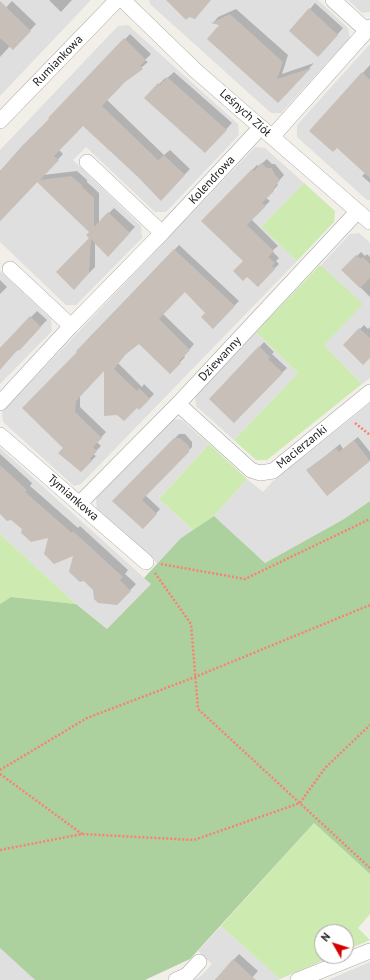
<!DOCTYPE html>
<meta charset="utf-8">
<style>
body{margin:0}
#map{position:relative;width:370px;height:980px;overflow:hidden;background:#f2efe9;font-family:"PT Sans",sans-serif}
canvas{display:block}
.north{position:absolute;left:314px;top:924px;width:40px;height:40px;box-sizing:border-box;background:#fff;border:1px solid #a7a7a7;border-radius:50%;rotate:309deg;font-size:11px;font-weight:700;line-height:16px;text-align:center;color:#222}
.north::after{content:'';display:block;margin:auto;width:14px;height:18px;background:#d40000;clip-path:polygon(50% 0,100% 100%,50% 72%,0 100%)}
</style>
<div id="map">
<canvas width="370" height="980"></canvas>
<div class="north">N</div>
</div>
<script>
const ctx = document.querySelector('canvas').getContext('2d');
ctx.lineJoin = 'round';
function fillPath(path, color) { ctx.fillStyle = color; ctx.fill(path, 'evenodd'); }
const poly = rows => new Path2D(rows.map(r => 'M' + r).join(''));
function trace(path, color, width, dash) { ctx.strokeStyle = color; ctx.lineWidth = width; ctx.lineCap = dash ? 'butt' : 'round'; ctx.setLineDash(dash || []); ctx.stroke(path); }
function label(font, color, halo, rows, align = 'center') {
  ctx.font = font + ' "PT Sans",sans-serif'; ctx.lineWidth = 3.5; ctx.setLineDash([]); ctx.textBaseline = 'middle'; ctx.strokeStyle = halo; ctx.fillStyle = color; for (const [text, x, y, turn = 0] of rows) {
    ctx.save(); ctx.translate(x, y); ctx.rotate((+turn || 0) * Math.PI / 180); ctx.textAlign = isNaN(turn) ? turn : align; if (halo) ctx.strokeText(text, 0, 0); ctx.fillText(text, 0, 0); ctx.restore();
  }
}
fillPath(poly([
 [0,0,91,0,0,96],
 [149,0,318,0,348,28,350,38,281,113,271,113,150,4],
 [348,0,370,0,370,12,362,13],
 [128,25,238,124,239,135,166,212,155,212,86,147,73,160,141,226,142,238,76,305,66,305,0,242,0,150,118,26],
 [370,44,370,200,367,200,297,137,297,125],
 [255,147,265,148,304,183,261,227,297,261,81,484,74,486,3,422,2,412],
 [359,233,370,243,370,378,362,384,324,345,321,265,350,234],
 [0,271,51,319,52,331,0,384],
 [256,332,298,373,234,440,196,406,195,395],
 [370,403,370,501,344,519,265,563,214,516,247,479,263,492,272,482],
 [172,419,182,420,209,444,159,499,193,530,181,538,158,564,97,509,96,498],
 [0,448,151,584,107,629,76,604,0,534],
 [221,926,280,979,279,980,193,980,200,977,212,964,198,951],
 [0,948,35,980,0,980],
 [370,962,370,980,328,980]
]), '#e0dfdf');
fillPath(poly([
 [304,183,335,211,334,222,297,261,261,227],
 [320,265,363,304,324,345,362,384,267,460,256,460,234,440,298,373,256,332],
 [209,444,247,479,214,516,193,530,159,499],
 [0,534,76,604,11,597,0,604],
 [314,823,370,874,370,914,358,928,370,940,346,950,346,932,322,932,322,956,333,956,280,979,221,926]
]), '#cdebb0');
fillPath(poly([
 [370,501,370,874,314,823,190,959,145,980,35,980,0,948,0,604,11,597,76,604,107,629,151,584,144,578,181,538,214,516,265,563,344,519]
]), '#add19e');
fillPath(poly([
 [49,0,72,0,61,12],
 [12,1,36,24,13,49,10,46,0,57,0,14],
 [315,3,343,28,324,50,310,9],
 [236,9,288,55,282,74,314,63,284,96,221,25,213,23,218,17],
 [130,34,151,54,145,60,148,62,125,81,107,100,164,155,170,150,190,169,161,199,139,177,83,125,59,150,63,154,43,175,77,171,87,180,87,182,99,193,99,223,114,208,135,227,108,255,95,243,95,267,74,288,90,238,90,232,38,181,0,221,0,171,51,119,49,118],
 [370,65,370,183,362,176,366,172,337,146,310,131],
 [174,72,232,123,211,146,146,98,165,78,166,79],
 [267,159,272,164,275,164,284,175,277,183,278,185,266,198,270,201,251,219,278,246,272,251,279,258,276,261,279,264,257,286,244,261,202,221,257,165,259,166],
 [179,245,239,301,213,327,206,313,185,291,163,314,194,344,184,356,185,357,170,373,139,343,127,352,118,363,142,387,144,384,154,394,139,409,105,369,80,395,80,407,106,432,97,442,101,446,93,454,96,456,81,471,65,448,79,352,87,340],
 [361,252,365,256,367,254,370,257,370,297,343,270],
 [0,280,7,287,0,294],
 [37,311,47,320,0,368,0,348],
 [364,325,368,329,370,327,370,356,344,345],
 [264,342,274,352,272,354,287,368,234,421,210,399],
 [179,434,185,434,192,442,192,447,145,495,160,509,147,524,114,500],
 [358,437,370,452,370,460,327,494,312,467,340,444,343,449],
 [0,454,32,483,30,486,78,528,80,526,128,570,125,574,136,584,117,604,94,590,74,554,49,537,23,529,11,519,0,513],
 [239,954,258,971,250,980,215,980]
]), '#0003');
fillPath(poly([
 [166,0,211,0,195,19,189,17,186,20],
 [0,1,31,31,13,50,0,38],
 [309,8,338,35,318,57,289,31],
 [230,14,283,62,277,79,311,68,278,103,207,39,219,25,211,23],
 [124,38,146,60,140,66,143,69,125,82,102,106,158,160,164,155,185,175,161,201,138,177,83,126,54,156,59,160,40,180,71,176,82,185,82,187,94,198,94,227,108,212,130,233,108,257,91,239,89,273,74,290,56,272,89,238,86,235,89,232,37,182,0,221,0,171,22,146,49,119,48,118],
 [362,72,370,80,370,178,337,148,333,152,309,131],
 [167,77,227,130,205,153,144,98,158,83,160,85],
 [261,163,267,168,271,168,274,172,275,175,280,180,273,189,274,191,262,203,266,206,247,225,274,251,268,257,275,263,272,266,275,269,258,287,247,277,243,281,233,271,243,261,201,221,252,169,254,171],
 [174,249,235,306,213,329,201,317,205,313,185,292,179,298,159,319,190,350,179,361,181,363,170,374,139,344,125,355,114,369,137,391,139,388,150,399,139,410,137,408,124,421,117,415,104,416,104,371,76,401,75,412,102,438,93,447,97,451,90,459,92,461,81,472,58,453,63,448,22,408,77,352,76,351,87,340],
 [356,255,361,259,363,257,370,264,370,278,360,288,341,270],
 [30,316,41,327,19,351,18,349,0,370,0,348],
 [359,328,370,338,370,358,363,365,343,345],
 [259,346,270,357,268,359,283,373,234,423,209,399],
 [174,438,180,438,189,446,189,452,142,500,157,514,143,529,112,501],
 [354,440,370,461,327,496,306,470,336,448,339,452],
 [0,465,27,490,25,492,72,533,73,531,123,577,120,580,131,591,117,605,98,603,94,599,93,590,84,581,80,582,69,572,73,556,54,564,44,554,48,538,31,542,21,533,22,529,16,524,11,520,7,521,0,514],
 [233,959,256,980,215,980]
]), '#c7bfb8');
const street = poly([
 [123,0,196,71,370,222],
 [333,0,367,31],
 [0,121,117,0],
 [272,137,370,27],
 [87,162,162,233],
 [10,269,71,326],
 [0,403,71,326,162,233,261,127],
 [178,404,251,470,260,473,273,471,370,392],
 [0,435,146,562],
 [79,504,178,404,357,212],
 [176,980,187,975,199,962],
 [298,980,370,951]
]);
trace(street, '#a9a9a9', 16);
trace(poly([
 [355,423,370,435],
 [161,564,245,579,370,519],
 [155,573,191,624,198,709,370,868],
 [0,770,87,718,195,677,370,605],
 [0,774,82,834],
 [0,850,82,834,194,840,300,803,325,768,370,725]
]), '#fa8072', 2.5, [2, 2]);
trace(street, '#fff', 15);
label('12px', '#222', '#fff', [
 ["Rumiankowa",58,61,-46],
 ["Leśnych Ziół",245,113,42],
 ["Kolendrowa",212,180,-47],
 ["Dziewanny",220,359,-47],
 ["Macierzanki",302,447,-39],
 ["Tymiankowa",73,498,41]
]);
</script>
